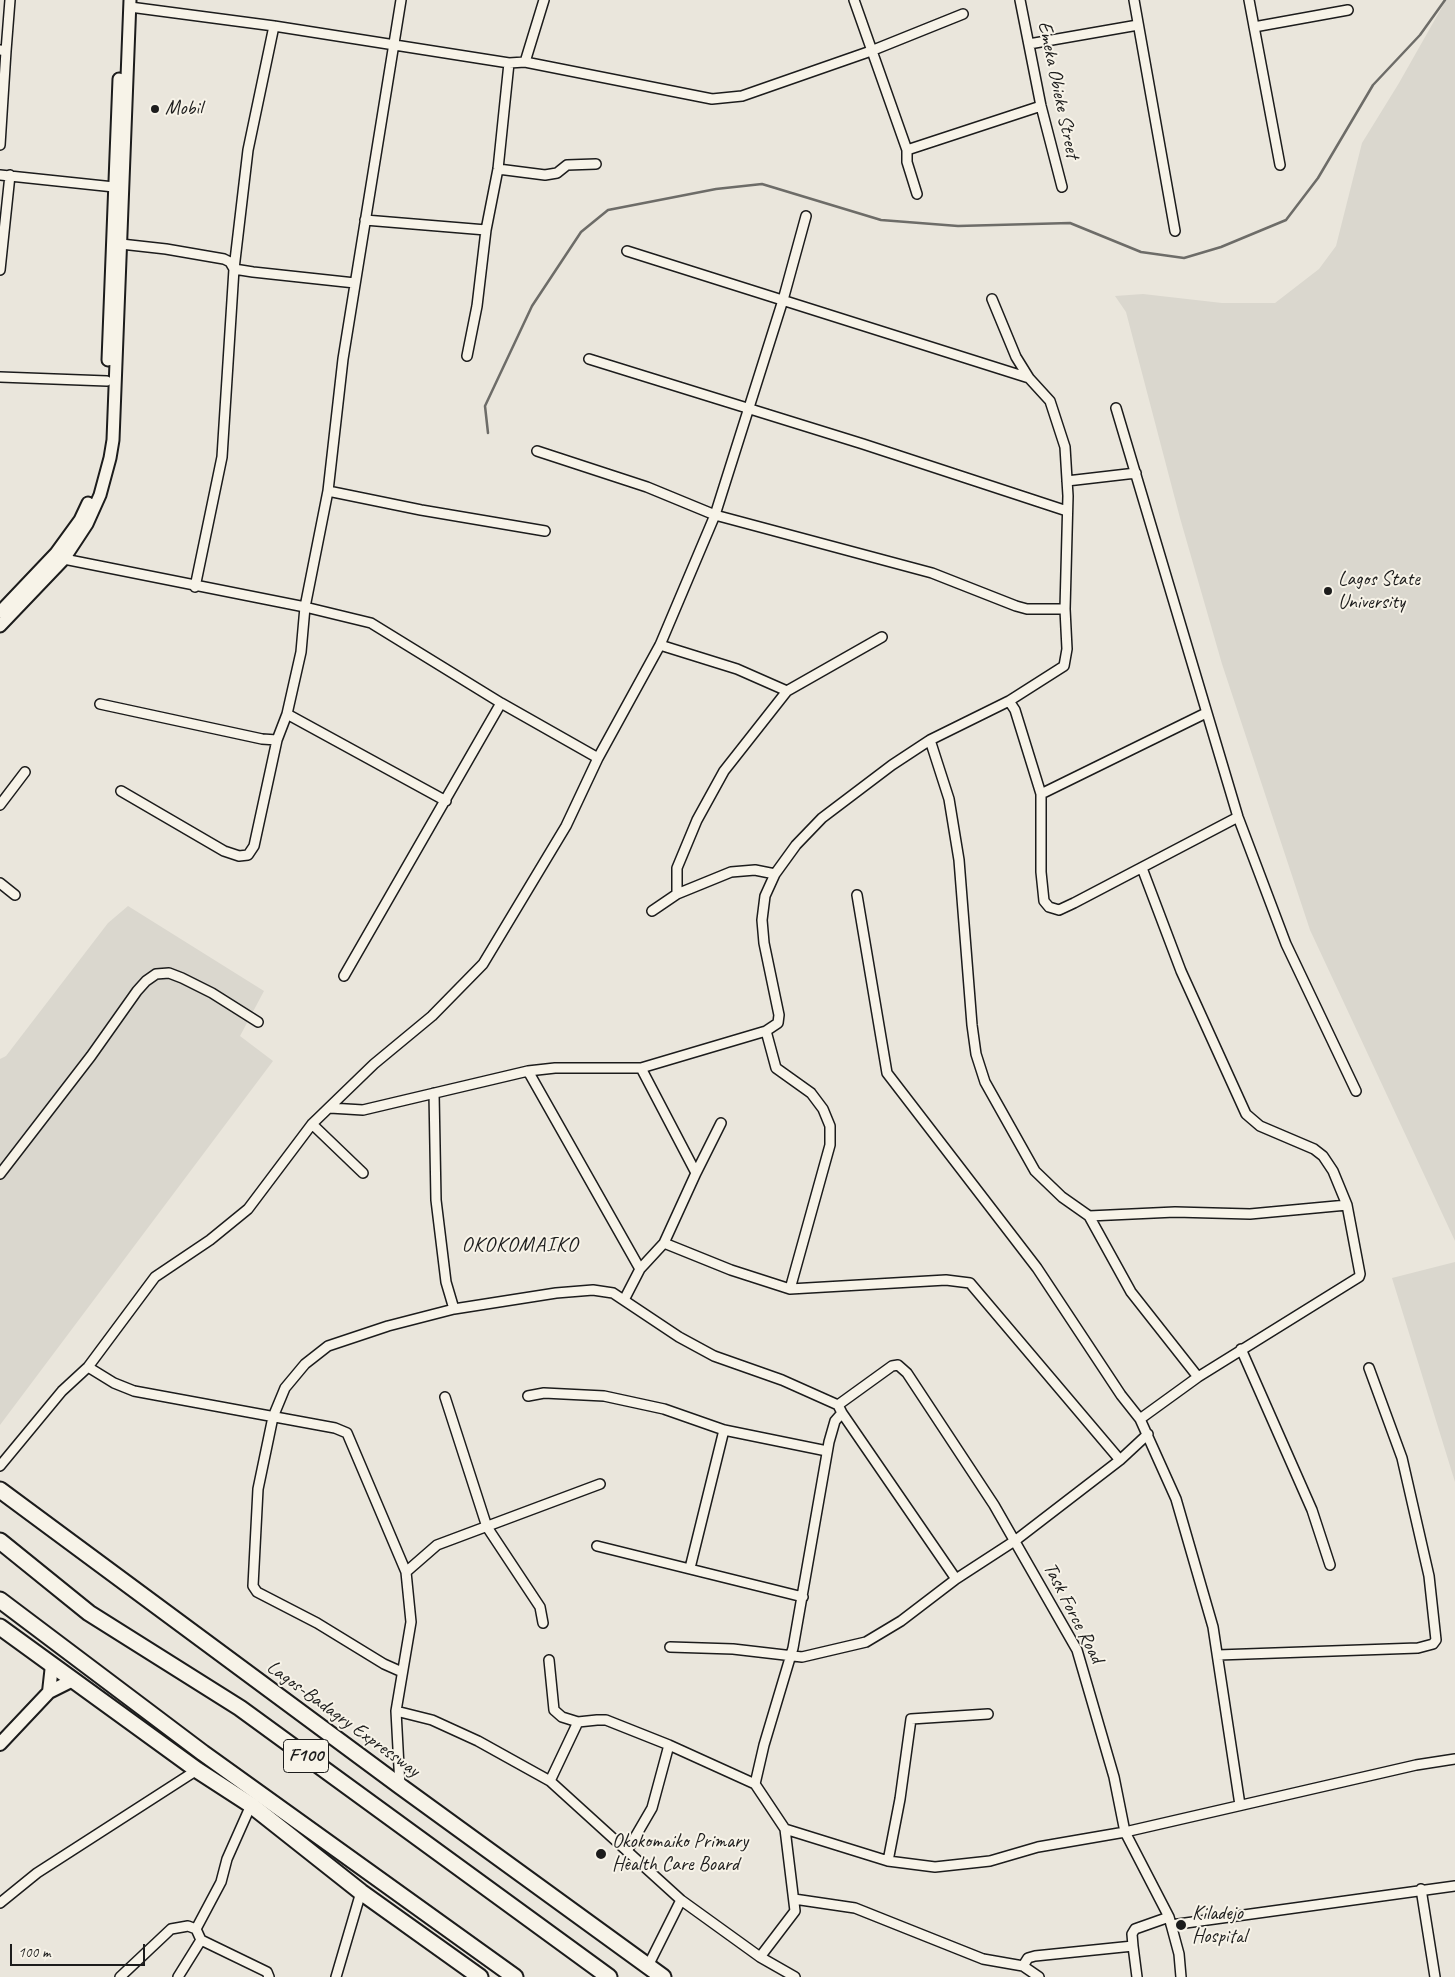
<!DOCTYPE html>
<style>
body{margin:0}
#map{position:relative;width:1455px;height:1977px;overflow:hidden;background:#eae6dc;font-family:Caveat,sans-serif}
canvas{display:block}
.scale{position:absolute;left:10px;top:1944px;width:135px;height:22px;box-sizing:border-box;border:2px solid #1c1c1c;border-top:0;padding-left:6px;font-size:15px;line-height:18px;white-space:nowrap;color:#1c1c1c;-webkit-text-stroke:4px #f7f3e8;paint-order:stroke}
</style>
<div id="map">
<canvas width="1455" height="1977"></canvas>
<div class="scale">100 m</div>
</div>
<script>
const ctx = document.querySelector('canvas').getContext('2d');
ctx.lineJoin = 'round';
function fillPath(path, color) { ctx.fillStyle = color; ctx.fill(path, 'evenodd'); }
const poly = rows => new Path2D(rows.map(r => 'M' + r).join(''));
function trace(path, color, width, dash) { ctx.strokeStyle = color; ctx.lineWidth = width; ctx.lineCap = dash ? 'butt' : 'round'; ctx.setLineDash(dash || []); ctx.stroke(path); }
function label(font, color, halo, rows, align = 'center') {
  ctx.font = font + ' Caveat,sans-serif'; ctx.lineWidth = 4; ctx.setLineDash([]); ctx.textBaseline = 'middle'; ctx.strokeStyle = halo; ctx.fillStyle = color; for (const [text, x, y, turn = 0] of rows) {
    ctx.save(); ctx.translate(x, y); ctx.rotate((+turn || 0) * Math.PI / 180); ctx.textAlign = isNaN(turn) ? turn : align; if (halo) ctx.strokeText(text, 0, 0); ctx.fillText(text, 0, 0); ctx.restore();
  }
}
fillPath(poly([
 [1446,0,1455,0,1455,1241,1310,930,1222,664,1180,518,1126,312,1115,296,1143,294,1222,303,1275,303,1319,269,1336,246,1362,143,1399,83],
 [128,906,264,991,240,1036,273,1061,0,1425,0,1059,6,1056,108,923],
 [1455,1262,1455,1482,1392,1278]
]), '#dad7ce');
trace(poly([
 [488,433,485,406,532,306,581,232,608,210,716,189,762,184,881,220,958,226,1070,223,1141,252,1184,258,1221,247,1286,220,1318,178,1373,85,1420,35,1445,0]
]), '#6d6c68', 2.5);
const minor = poly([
 [854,0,907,150,1041,106],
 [1020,0,1041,106,1062,187],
 [1134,0,1175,231],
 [1249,0,1280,165],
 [130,7,274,26,509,63,525,62,712,99,742,96,871,51,963,14],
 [1254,27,1348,10],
 [1029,44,1138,25],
 [0,50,6,51,0,145],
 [6,51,10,0],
 [525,62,544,0],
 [907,150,907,162,917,194],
 [498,169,545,175,557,173,567,165,596,164],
 [0,175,114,187],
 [365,220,486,230],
 [121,244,166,249,224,259,230,262,234,269,253,272,355,283],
 [627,251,1029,378],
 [0,270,10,175],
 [467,356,477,306,486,230,498,169,509,63],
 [589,359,863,444,1067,511],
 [0,377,107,381],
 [1116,408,1238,817,1286,944,1356,1091],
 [537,451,647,487,715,515,932,573,1016,606,1027,609,1065,609],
 [1067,481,1136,473],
 [328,491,421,510,545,531],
 [64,559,305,607,371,623,501,703,598,758],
 [195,587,222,457,234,269,248,150,274,26],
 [660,645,737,669,787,691],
 [1009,701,1015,710,1041,794,1041,872,1044,901,1049,907,1059,910,1074,903,1238,817],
 [100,704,262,739,277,740],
 [287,714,446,801],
 [930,740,949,799,959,860,972,1025,976,1054,985,1082,1035,1171,1062,1197,1089,1216,1131,1292,1198,1377],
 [121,791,224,851,239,856,248,855,254,846,277,740,287,714,301,652,305,607,328,491,343,359,401,0],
 [1041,794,1206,713],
 [0,805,25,772],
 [0,883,15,895],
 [677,894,731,872,755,870,775,874],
 [857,895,887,1073,1037,1268,1121,1395,1140,1419,1176,1499,1213,1627,1240,1805],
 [652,911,677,894,677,868,697,820,724,771,787,691,882,637],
 [344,976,501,703],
 [766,1031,776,1068,811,1093,823,1109,830,1126,830,1145,790,1289],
 [528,1071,640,1269],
 [434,1093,436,1200,446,1282,454,1309],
 [330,1108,363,1110,528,1071,555,1068,641,1068,766,1031,778,1023,779,1015,764,943,762,920,765,896,775,874,796,845,822,818,892,765,930,740,1009,701,1064,666,1067,649,1065,609,1068,496,1065,447,1050,401,1029,378,1016,357,992,299],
 [312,1124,363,1173],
 [696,1173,721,1123],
 [0,1174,91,1056,137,991,146,981,156,974,169,973,182,978,212,993,258,1022],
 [1089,1216,1175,1212,1250,1214,1347,1205],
 [664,1243,731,1270,790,1289,946,1280,970,1283,1120,1460],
 [624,1300,640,1269,664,1243,696,1173,641,1068],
 [1241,1349,1312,1510,1330,1565],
 [88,1367,114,1383,134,1391,335,1428,347,1433,406,1572,411,1622,396,1711,400,1786],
 [528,1396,544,1393,604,1396,664,1409,724,1430,827,1451],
 [445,1397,487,1527,540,1607,543,1623],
 [842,1413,956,1579],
 [1140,1419,1198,1377,1359,1277,1360,1274,1347,1205,1333,1171,1323,1156,1314,1149,1260,1126,1246,1114,1181,971,1142,868],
 [0,1466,62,1391,88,1367,155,1277,210,1240,248,1209,312,1124,374,1064,432,1016,483,964,566,826,598,758,660,645,715,515,783,300,806,216],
 [597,1546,803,1597],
 [690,1568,724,1430],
 [406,1572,437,1545,600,1484],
 [670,1647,733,1649,802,1657,866,1642,901,1621,956,1579,1016,1540,1120,1460,1148,1434],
 [1218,1655,1418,1648,1433,1644,1436,1640,1429,1576,1402,1458,1369,1368],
 [549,1660,554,1710,562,1717,578,1722],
 [402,1672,384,1664,317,1623,257,1592,253,1586,258,1489,273,1417,285,1388,305,1364,328,1346,388,1326,454,1309,556,1293,593,1290,613,1293,679,1337,714,1356,782,1380,838,1405],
 [396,1711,432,1720,478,1741,550,1781,681,1900,760,1957,795,1977],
 [550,1781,578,1722,597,1720,606,1720,669,1745,755,1784,785,1829,795,1911,760,1957],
 [755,1784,764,1745,793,1648,829,1442,835,1421,842,1413,838,1405,892,1366,898,1365,907,1373,994,1505,1077,1650,1114,1777,1125,1832,1169,1917,1179,1954,1181,1977],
 [785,1829,888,1861,935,1867,990,1861,1038,1847,1125,1832,1416,1765,1455,1759],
 [627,1851,652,1808,669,1745],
 [888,1861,900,1799,911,1719,988,1714],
 [1421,1889,1435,1977],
 [794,1899,855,1908,983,1959,1023,1966,1028,1958,1035,1956,1133,1946,1137,1977],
 [0,1903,37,1873,197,1770],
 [1171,1925,1455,1886],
 [201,1940,267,1972,269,1977],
 [1133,1946,1132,1934,1135,1929,1169,1917],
 [648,1966,681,1900],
 [1023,1966,1039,1977],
 [120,1977,171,1929,188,1926,196,1929],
 [178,1977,201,1940,196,1929,221,1882,227,1859,251,1805],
 [336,1977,361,1892]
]);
const tertiary = poly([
 [108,360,119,79],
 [0,612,56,553,80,520,88,503],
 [0,626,64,559,87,524,100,495,110,458,113,440,130,0]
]);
const secondary = poly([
 [49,1692,52,1665],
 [0,1744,49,1692,73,1680]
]);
const primary = poly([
 [0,1490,400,1786,663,1977],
 [0,1627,197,1770,251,1805,361,1892,480,1977]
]);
const trunk = poly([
 [0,1541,89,1613,240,1708,609,1977],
 [0,1600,203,1753,515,1977]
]);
trace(minor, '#1c1c1c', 12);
trace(tertiary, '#1c1c1c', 15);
trace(secondary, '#1c1c1c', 16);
trace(primary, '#1c1c1c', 19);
trace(trunk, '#1c1c1c', 19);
trace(minor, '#f7f3e8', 9);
trace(tertiary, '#f7f3e8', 11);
trace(secondary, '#f7f3e8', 12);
trace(primary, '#f7f3e8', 15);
trace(trunk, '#f7f3e8', 15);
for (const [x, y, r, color] of [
 [155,109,5,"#1c1c1c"],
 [1328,591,5,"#1c1c1c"],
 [601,1854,6,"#1c1c1c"],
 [1181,1925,6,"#1c1c1c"]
]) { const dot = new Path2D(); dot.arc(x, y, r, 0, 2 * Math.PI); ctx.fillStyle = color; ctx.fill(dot); trace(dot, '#f7f3e8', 2); }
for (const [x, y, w] of [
 [306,1756,45]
]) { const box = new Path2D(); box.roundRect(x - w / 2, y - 16.5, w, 33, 4); ctx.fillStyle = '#f7f3e8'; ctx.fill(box); trace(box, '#1c1c1c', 1); }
label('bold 19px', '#1c1c1c', null, [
 ["F100",306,1756]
]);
label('20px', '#1c1c1c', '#f7f3e8', [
 ["Emeka Obieke Street",1058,90,78],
 ["Task Force Road",1073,1613,63],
 ["Lagos-Badagry Expressway",343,1719,36]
]);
label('20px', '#1c1c1c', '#f7f3e8', [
 ["Mobil",165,109],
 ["Lagos State",1338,580],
 ["University",1338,603],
 ["Okokomaiko Primary",612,1842],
 ["Health Care Board",612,1865],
 ["Kiladejo",1192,1914],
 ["Hospital",1192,1937]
], 'left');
ctx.letterSpacing = '1px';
label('21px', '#1c1c1c', '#f7f3e8', [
 ["OKOKOMAIKO",520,1245]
]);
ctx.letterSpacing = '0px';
</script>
